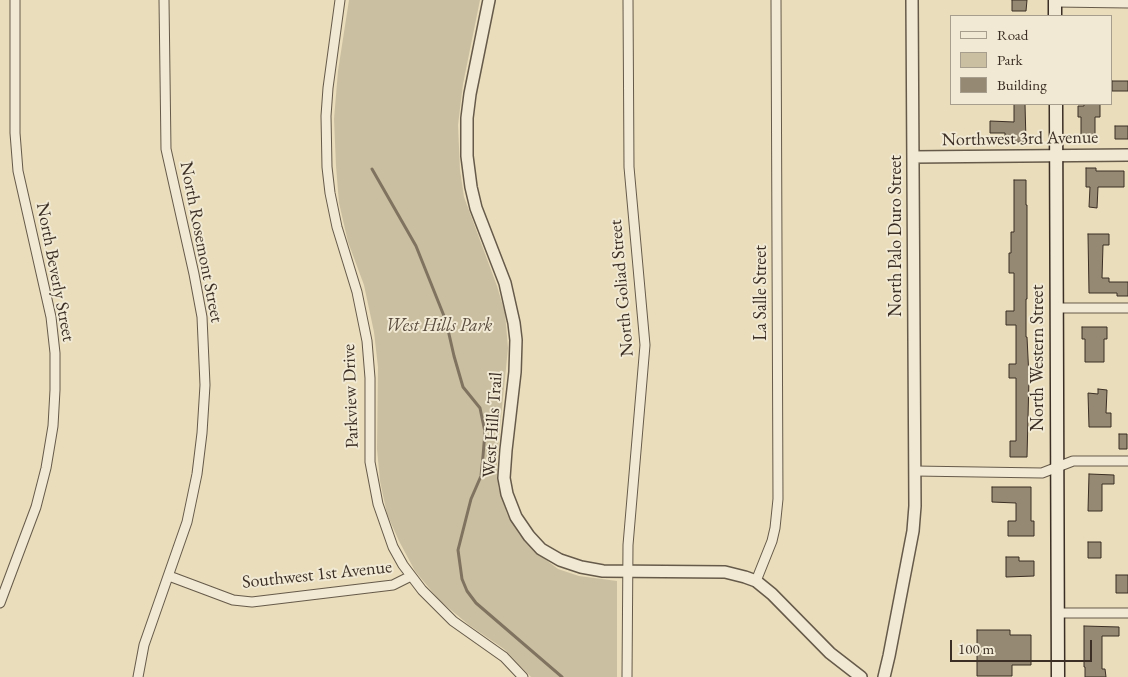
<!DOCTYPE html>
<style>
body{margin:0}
#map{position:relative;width:1128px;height:677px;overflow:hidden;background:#e9ddbb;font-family:"EB Garamond",serif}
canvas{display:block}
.legend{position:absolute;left:950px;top:15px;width:162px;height:90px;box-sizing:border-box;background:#f1e9d3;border:1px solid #a89e8d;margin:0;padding:6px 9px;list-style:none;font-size:15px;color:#3b2e24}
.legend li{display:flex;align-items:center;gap:10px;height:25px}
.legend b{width:25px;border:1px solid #a89e8d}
.scale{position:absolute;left:950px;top:640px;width:142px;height:22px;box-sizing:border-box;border:2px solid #3b2e24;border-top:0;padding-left:6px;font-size:15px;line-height:18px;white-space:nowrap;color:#3b2e24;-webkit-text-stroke:4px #f1e9d3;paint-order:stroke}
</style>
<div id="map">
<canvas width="1128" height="677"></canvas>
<ul class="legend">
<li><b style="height:6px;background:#f1e9d3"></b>Road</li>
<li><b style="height:14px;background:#cbbfa1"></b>Park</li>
<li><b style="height:14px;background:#958973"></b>Building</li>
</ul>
<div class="scale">100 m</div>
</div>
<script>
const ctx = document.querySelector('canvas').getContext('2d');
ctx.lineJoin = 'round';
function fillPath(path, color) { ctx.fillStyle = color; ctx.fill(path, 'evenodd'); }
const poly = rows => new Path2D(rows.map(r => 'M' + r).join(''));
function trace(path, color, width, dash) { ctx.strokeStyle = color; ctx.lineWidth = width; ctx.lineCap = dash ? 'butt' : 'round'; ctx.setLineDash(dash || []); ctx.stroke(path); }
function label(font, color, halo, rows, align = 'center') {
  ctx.font = font + ' "EB Garamond",serif'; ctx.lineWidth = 4; ctx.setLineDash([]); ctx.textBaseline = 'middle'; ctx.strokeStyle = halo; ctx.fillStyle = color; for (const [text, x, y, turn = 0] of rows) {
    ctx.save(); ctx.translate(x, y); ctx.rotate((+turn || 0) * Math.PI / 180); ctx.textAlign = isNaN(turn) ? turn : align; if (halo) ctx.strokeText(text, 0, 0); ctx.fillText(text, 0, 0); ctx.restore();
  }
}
fillPath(poly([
 [349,0,480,0,463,84,458,125,460,170,464,197,497,286,505,313,508,348,497,458,498,486,507,514,519,534,537,553,558,569,579,576,617,581,617,677,531,677,504,649,469,625,439,600,415,571,399,541,387,514,380,481,377,449,378,367,374,332,364,285,348,242,339,203,336,166,334,119,338,71]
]), '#cbbfa1');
trace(poly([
 [372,169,416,246,446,321,454,356,463,387,480,408,485,432,483,456,481,476,471,499,458,550,462,579,467,591,476,603,562,677]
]), '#807460', 3);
const building = poly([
 [1012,0,1027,0,1026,11,1012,11,1012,0],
 [1112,81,1128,81,1128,91,1112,91,1112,81],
 [1014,104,1025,104,1026,142,1005,142,1005,133,990,133,990,121,1014,122,1014,104],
 [1084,104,1100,104,1100,117,1095,117,1095,139,1081,139,1081,117,1078,117,1078,106,1084,106,1084,104],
 [1115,126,1128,126,1128,139,1115,139,1115,126],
 [1086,168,1096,168,1096,171,1124,171,1124,187,1098,187,1097,208,1089,207,1090,187,1086,187,1086,168],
 [1014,180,1026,180,1026,205,1027,205,1027,299,1026,299,1026,337,1027,337,1029,378,1027,457,1010,457,1010,441,1016,441,1016,378,1009,378,1009,364,1016,364,1016,325,1006,325,1006,311,1014,311,1014,273,1009,273,1009,253,1011,253,1011,232,1014,232,1014,180],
 [1088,234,1109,234,1109,245,1103,245,1102,278,1109,278,1109,282,1128,282,1128,296,1117,296,1117,293,1089,293,1088,234],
 [1082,327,1107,327,1107,339,1104,339,1104,362,1085,362,1085,339,1082,339,1082,327],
 [1098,389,1107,390,1106,413,1111,413,1111,427,1089,427,1088,393,1098,394,1098,389],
 [1119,434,1127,434,1127,449,1119,449,1119,434],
 [1089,474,1114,475,1114,484,1102,484,1102,511,1088,511,1089,474],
 [992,487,1031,487,1031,521,1034,521,1034,536,1008,536,1008,521,1016,521,1016,503,992,502,992,487],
 [1088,542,1101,542,1101,558,1088,558,1088,542],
 [1006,557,1019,557,1019,561,1034,561,1034,576,1006,577,1006,557],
 [1116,575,1128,575,1128,593,1116,593,1116,575],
 [1084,626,1119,627,1119,636,1102,636,1102,669,1105,669,1106,677,1085,677,1085,667,1084,667,1084,626],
 [977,630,1010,630,1010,635,1031,635,1031,665,1012,665,1012,676,977,676,977,630]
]);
fillPath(building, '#958973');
trace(building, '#3b2e24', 1);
const minor = poly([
 [340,0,328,88,326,116,327,167,330,193,337,227,357,292,367,341,370,378,370,462,378,504,393,547,403,565,422,590,453,621,504,657,523,677],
 [1055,2,1128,3],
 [1056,308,1128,308],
 [915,471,1042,473,1073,461,1128,461],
 [169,576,233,600,252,602,393,585,411,576],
 [756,581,772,541,775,528,778,499,776,0],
 [0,603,36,507,46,468,53,426,55,390,55,353,51,317,18,171,15,133,15,0],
 [1057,613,1128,613],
 [138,677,144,645,187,522,197,474,202,433,205,385,202,317,194,274,166,149,164,0],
 [627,677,628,545,645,345,629,167,628,0]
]);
const tertiary = poly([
 [489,0,470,94,467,118,467,156,471,187,476,208,505,283,514,323,516,340,515,372,506,450,504,478,507,494,516,517,529,536,541,549,560,560,581,567,603,571,725,572,745,577,756,581,772,594,830,653,861,677],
 [913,157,1128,155],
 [884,677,889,656,913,531,915,506,912,0]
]);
const secondary = poly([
 [1055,0,1055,16],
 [1056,104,1058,677]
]);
trace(minor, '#665a4a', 11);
trace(tertiary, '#665a4a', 14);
trace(secondary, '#3b2e24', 15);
trace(minor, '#f1e9d3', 9);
trace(tertiary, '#f1e9d3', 11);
trace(secondary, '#f1e9d3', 12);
label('18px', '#3b2e24', '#f1e9d3', [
 ["Northwest 3rd Avenue",1020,139,-1],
 ["North Palo Duro Street",896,236,-90],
 ["North Rosemont Street",201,242,79],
 ["North Beverly Street",55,272,79],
 ["North Goliad Street",622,288,-95],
 ["La Salle Street",761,293,-90],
 ["North Western Street",1038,358,-90],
 ["Parkview Drive",351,396,-92],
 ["West Hills Trail",493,425,-86],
 ["Southwest 1st Avenue",317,575,-6]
]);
label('italic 18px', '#584b3d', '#f1e9d3', [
 ["West Hills Park",439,326]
]);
</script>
